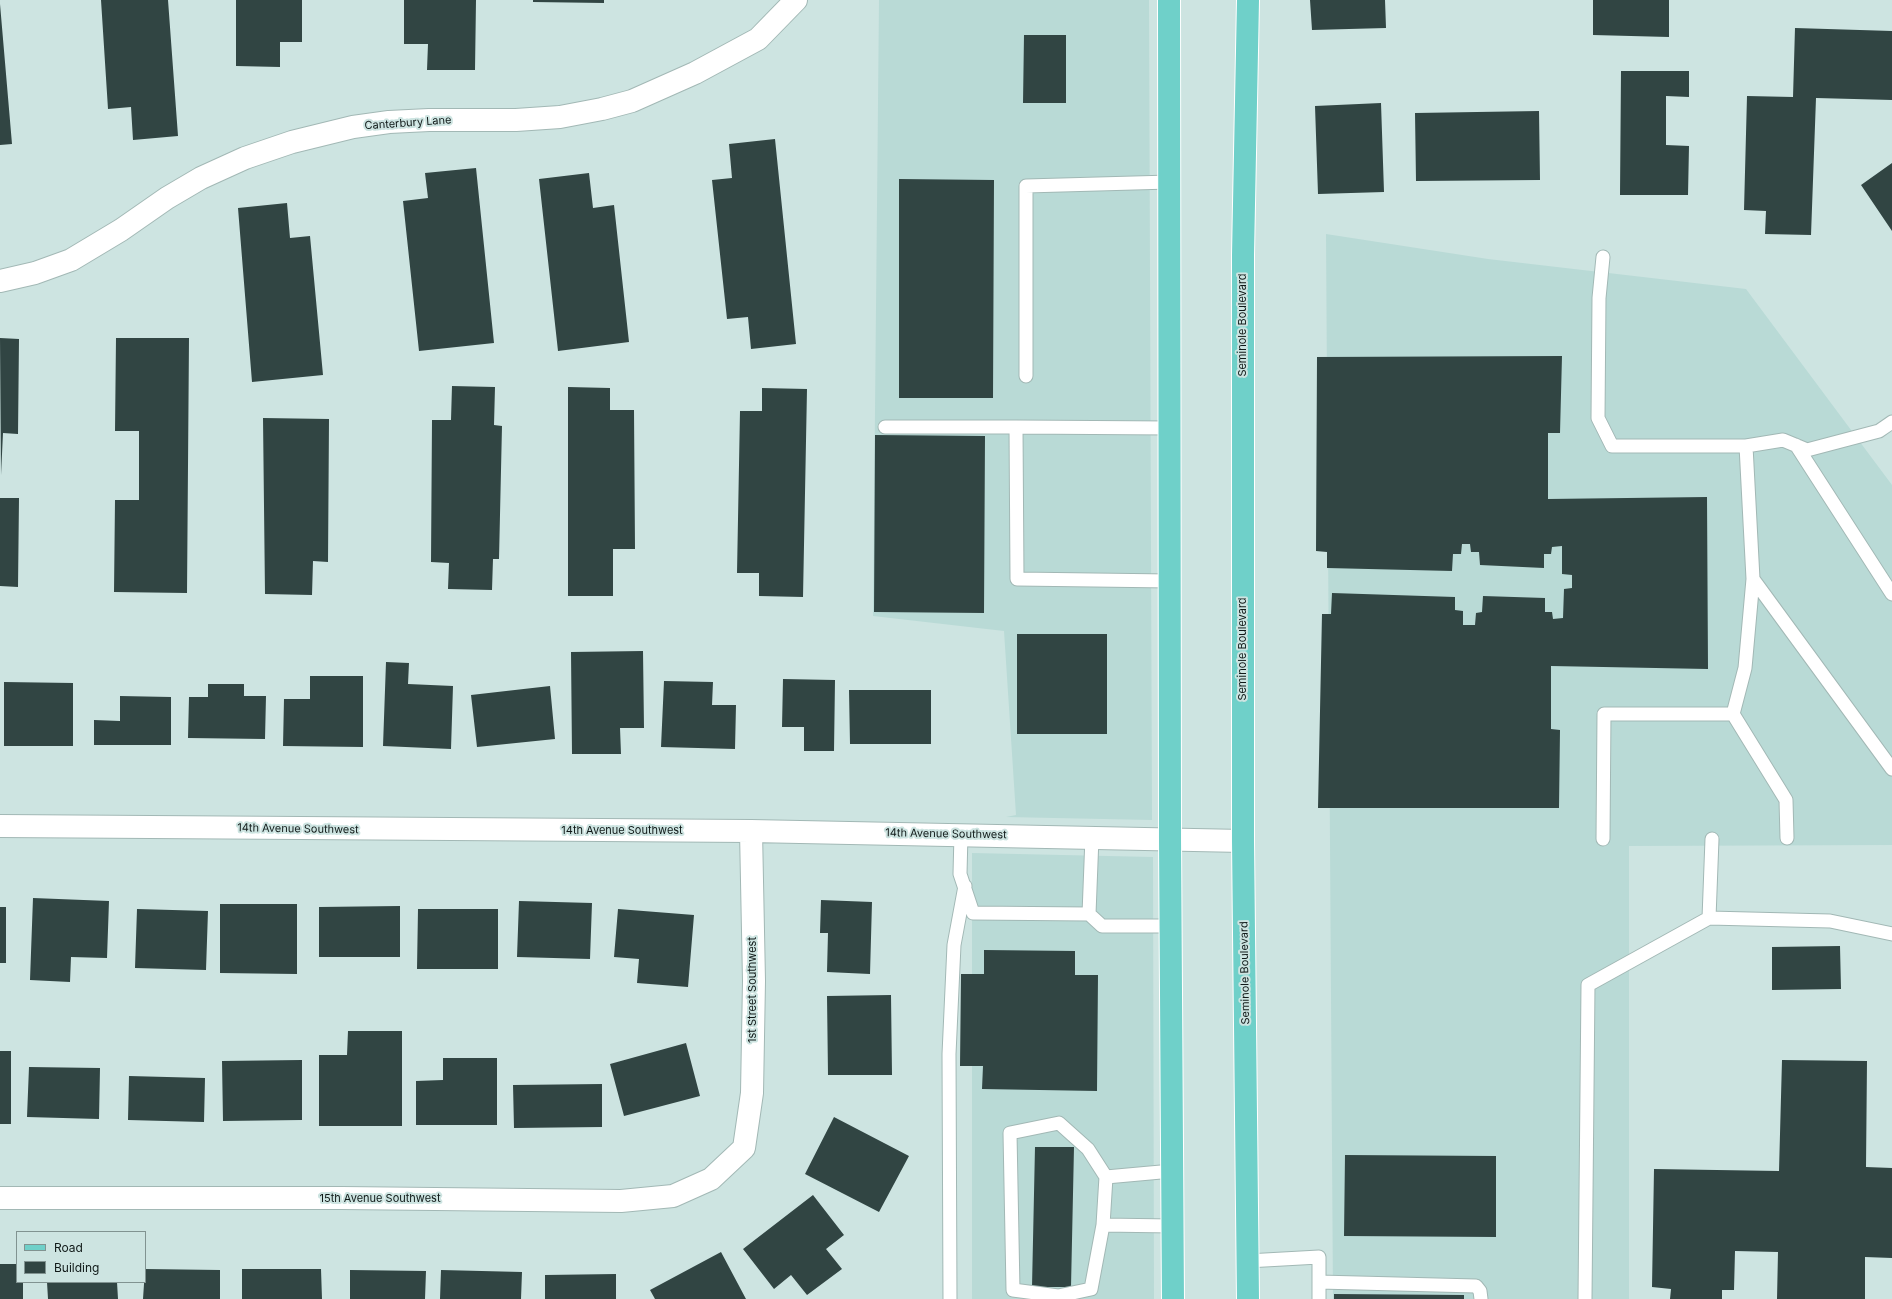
<!DOCTYPE html>
<style>
body{margin:0}
#map{position:relative;width:1892px;height:1299px;overflow:hidden;background:#cde4e1;font-family:Inter,sans-serif}
canvas{display:block}
.legend{position:absolute;left:16px;top:1231px;width:130px;height:52px;box-sizing:border-box;background:#cde4e1;border:1px solid #819391;margin:0;padding:5px 7px;list-style:none;font-size:12px;color:#101918}
.legend li{display:flex;align-items:center;gap:8px;height:20px}
.legend b{width:20px;border:1px solid #819391}
</style>
<div id="map">
<canvas width="1892" height="1299"></canvas>
<ul class="legend">
<li><b style="height:5px;background:#6fd0c9"></b>Road</li>
<li><b style="height:11px;background:#314543"></b>Building</li>
</ul>
</div>
<script>
const ctx = document.querySelector('canvas').getContext('2d');
ctx.lineJoin = 'round';
function fillPath(path, color) { ctx.fillStyle = color; ctx.fill(path, 'evenodd'); }
const poly = rows => new Path2D(rows.map(r => 'M' + r).join(''));
function trace(path, color, width, dash) { ctx.strokeStyle = color; ctx.lineWidth = width; ctx.lineCap = dash ? 'butt' : 'round'; ctx.setLineDash(dash || []); ctx.stroke(path); }
function label(font, color, halo, rows, align = 'center') {
  ctx.font = font + ' Inter,sans-serif'; ctx.lineWidth = 4; ctx.setLineDash([]); ctx.textBaseline = 'middle'; ctx.strokeStyle = halo; ctx.fillStyle = color; for (const [text, x, y, turn = 0] of rows) {
    ctx.save(); ctx.translate(x, y); ctx.rotate((+turn || 0) * Math.PI / 180); ctx.textAlign = isNaN(turn) ? turn : align; if (halo) ctx.strokeText(text, 0, 0); ctx.fillText(text, 0, 0); ctx.restore();
  }
}
fillPath(poly([
 [879,0,1149,0,1152,820,1006,817,1016,815,1004,631,873,616],
 [1326,234,1488,259,1746,289,1892,485,1892,845,1629,846,1629,1299,1333,1299],
 [972,853,1153,857,1154,1299,972,1299]
]), '#b9dad6');
fillPath(poly([
 [101,0,168,0,178,136,133,140,131,107,108,109],
 [236,0,302,0,302,42,280,42,280,67,236,66],
 [404,0,476,0,475,70,427,70,428,44,404,44],
 [533,0,604,0,604,3,533,2],
 [1310,0,1385,0,1386,28,1312,30],
 [1593,0,1669,0,1669,37,1593,35],
 [0,4,12,144,0,145],
 [1795,28,1892,31,1892,100,1816,98,1811,235,1765,234,1766,211,1744,210,1747,96,1793,97],
 [1024,35,1066,35,1066,103,1023,103],
 [1621,71,1689,71,1689,97,1666,96,1666,145,1689,146,1688,195,1620,195],
 [1381,103,1384,192,1318,194,1315,106],
 [1539,111,1540,180,1416,181,1415,113],
 [775,139,796,344,751,349,748,317,727,319,712,180,732,178,729,144],
 [1892,163,1892,231,1861,185],
 [476,168,494,343,419,351,403,201,428,198,425,173],
 [589,173,593,208,614,205,629,342,558,351,539,179],
 [899,179,994,180,993,398,899,398],
 [287,203,290,238,310,236,323,375,252,382,238,208],
 [0,338,19,339,18,434,3,433,1,475],
 [116,338,189,338,187,593,114,592,115,500,139,500,139,431,115,431],
 [1562,356,1560,433,1548,433,1548,499,1707,497,1708,669,1551,666,1551,729,1560,730,1559,808,1318,808,1322,614,1331,614,1332,593,1455,597,1455,610,1463,611,1463,625,1475,625,1476,613,1482,612,1483,596,1545,598,1545,612,1552,612,1553,619,1563,618,1564,589,1572,588,1572,575,1562,574,1562,546,1552,547,1551,554,1544,554,1544,568,1480,565,1479,552,1471,552,1470,544,1462,544,1461,554,1453,554,1452,571,1327,568,1327,552,1316,551,1317,357],
 [452,386,495,387,494,425,502,426,499,559,493,559,492,590,448,589,449,563,431,562,432,420,451,420],
 [568,387,610,388,610,410,634,410,635,549,613,549,613,596,568,596],
 [762,388,807,389,803,597,759,596,759,573,737,573,740,411,762,411],
 [263,418,329,419,328,562,313,561,312,595,265,594],
 [875,435,985,436,984,613,874,612],
 [0,498,19,498,18,587,0,586],
 [1017,634,1107,634,1107,734,1017,734],
 [643,651,644,728,620,728,621,754,572,754,571,652],
 [386,662,409,663,408,684,453,686,451,749,383,746],
 [310,676,363,676,363,747,283,746,284,699,310,699],
 [783,679,835,680,834,751,804,751,804,727,782,727],
 [664,681,713,682,712,705,736,705,735,749,661,747],
 [4,682,73,683,73,746,4,746],
 [208,684,244,684,244,696,266,696,265,739,188,738,189,697,208,697],
 [550,686,555,739,477,747,471,695],
 [849,690,931,690,931,744,850,744],
 [120,696,171,697,171,745,94,745,94,720,120,721],
 [33,898,109,901,107,958,71,957,70,982,30,980],
 [821,900,872,902,870,974,827,972,828,933,820,933],
 [519,901,592,903,590,959,517,957],
 [220,904,297,904,297,974,220,973],
 [400,906,400,957,319,957,319,907],
 [0,907,6,907,6,963,0,963],
 [137,909,208,911,206,970,135,968],
 [418,909,498,909,498,969,417,969],
 [618,909,694,915,688,987,637,983,639,959,614,957],
 [1840,946,1841,989,1772,990,1772,947],
 [984,950,1075,951,1075,975,1098,975,1097,1091,982,1089,983,1066,960,1066,961,974,984,974],
 [891,995,892,1075,828,1075,827,996],
 [348,1031,402,1031,402,1126,319,1126,319,1055,347,1055],
 [686,1043,700,1096,624,1116,610,1064],
 [0,1051,11,1051,11,1124,0,1124],
 [443,1058,497,1058,497,1125,416,1125,416,1081,443,1080],
 [302,1060,302,1120,223,1121,222,1061],
 [1782,1060,1867,1061,1866,1167,1892,1168,1892,1258,1865,1257,1865,1299,1777,1299,1778,1252,1735,1251,1734,1290,1722,1290,1722,1299,1670,1299,1671,1289,1652,1287,1654,1169,1779,1171],
 [29,1067,100,1068,99,1119,27,1117],
 [129,1076,205,1078,204,1122,128,1120],
 [602,1084,602,1127,514,1128,513,1085],
 [834,1117,909,1156,879,1212,805,1174],
 [1035,1147,1074,1147,1071,1287,1032,1287],
 [1345,1155,1496,1156,1496,1237,1344,1236],
 [813,1195,844,1235,826,1249,842,1269,807,1295,791,1275,774,1289,743,1249],
 [721,1252,746,1299,655,1299,650,1290],
 [0,1264,17,1264,17,1282,23,1282,23,1299,0,1299],
 [145,1269,220,1270,220,1299,143,1299],
 [242,1269,321,1269,322,1299,242,1299],
 [350,1270,426,1271,425,1299,350,1299],
 [441,1270,522,1272,521,1299,440,1299],
 [616,1274,616,1299,545,1299,545,1275],
 [47,1282,117,1282,118,1299,48,1299],
 [1334,1294,1464,1295,1464,1299,1334,1299]
]), '#314543');
const service = poly([
 [1603,257,1599,298,1598,418,1612,446,1746,446,1783,440,1807,450,1879,431,1892,422],
 [1026,376,1026,186,1170,182],
 [885,427,1016,427],
 [1170,428,1016,427,1017,579,1170,581],
 [1796,445,1892,594],
 [1746,446,1753,579,1745,668,1733,714,1786,800,1787,838],
 [1753,579,1892,769],
 [961,834,960,874,973,913,1089,914,1102,926,1170,926],
 [1603,839,1604,714,1733,714],
 [1089,914,1092,837],
 [1709,918,1712,839],
 [1172,1171,1106,1177,1088,1149,1059,1123,1010,1133,1013,1290,1058,1296,1091,1289,1103,1225,1172,1226],
 [1103,1225,1106,1177],
 [1247,1261,1319,1257,1319,1299],
 [1319,1282,1476,1286,1480,1291,1481,1299],
 [950,1299,949,1054,954,945,965,886],
 [1585,1299,1588,985,1709,918,1830,921,1892,934]
]);
const minor = poly([
 [0,281,35,273,71,260,121,230,167,198,201,178,245,158,292,142,353,127,389,122,429,120,516,120,560,117,602,109,632,101,695,73,758,39,796,0],
 [0,826,751,831,1243,841],
 [0,1198,342,1198,621,1201,673,1196,711,1179,744,1148,752,1093,754,981,751,831]
]);
const primary = poly([
 [1169,0,1170,839,1173,1299],
 [1248,1299,1243,841,1243,255,1248,0]
]);
trace(service, '#a2b8b5', 15);
trace(minor, '#a2b8b5', 24);
trace(primary, '#fff', 24);
trace(service, '#fff', 13);
trace(minor, '#fff', 22);
trace(primary, '#6fd0c9', 22);
label('11px', '#101918', '#cde4e1', [
 ["Canterbury Lane",408,123,-4],
 ["Seminole Boulevard",1243,325,-90],
 ["Seminole Boulevard",1243,649,-90],
 ["14th Avenue Southwest",298,829,1],
 ["14th Avenue Southwest",622,831],
 ["14th Avenue Southwest",946,834,1],
 ["Seminole Boulevard",1245,973,-91],
 ["1st Street Southwest",753,990,-90],
 ["15th Avenue Southwest",380,1199]
]);
</script>
